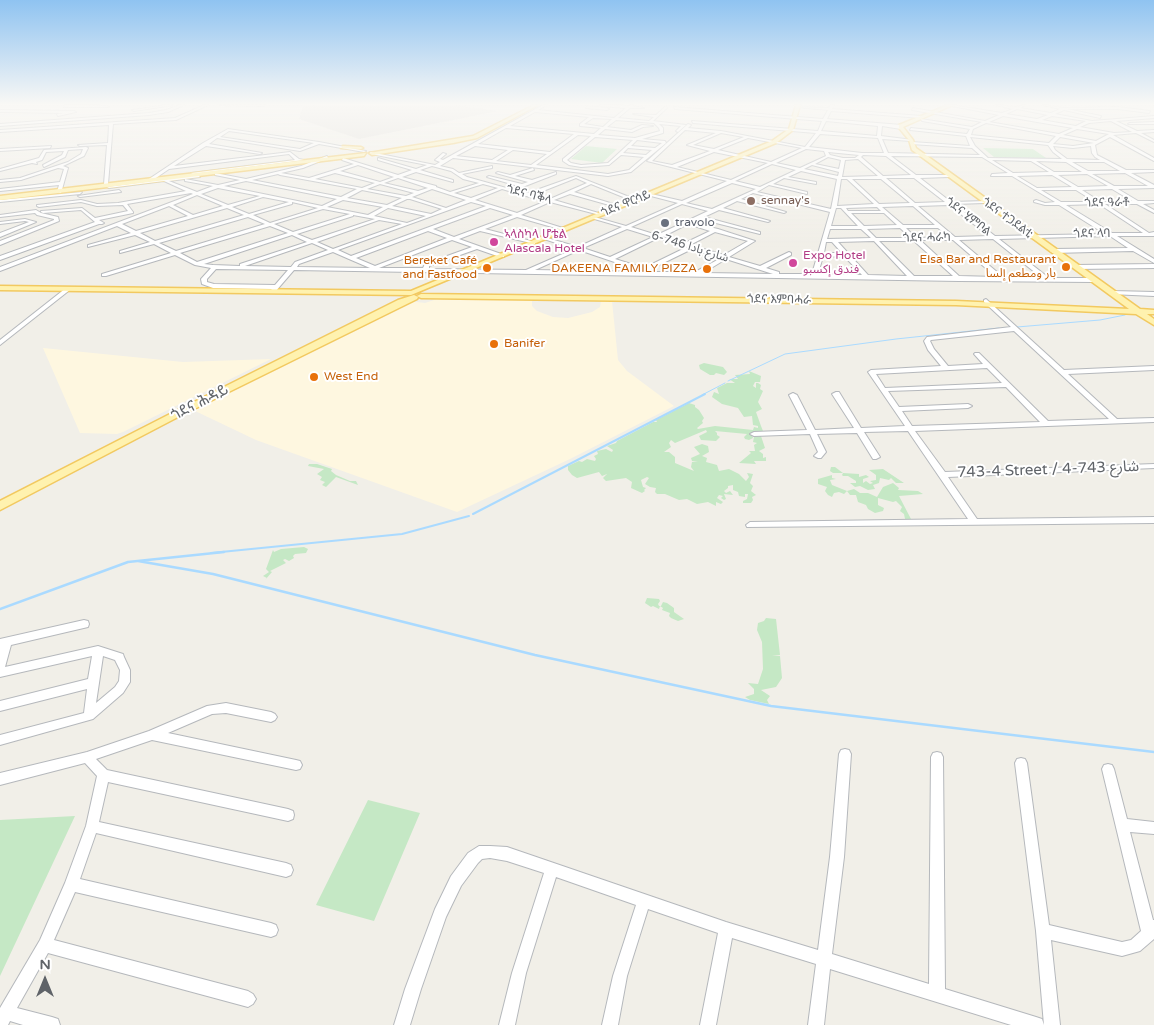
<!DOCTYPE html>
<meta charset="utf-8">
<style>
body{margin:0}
#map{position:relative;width:1154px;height:1025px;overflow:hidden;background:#f1efe8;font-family:"Varela Round",sans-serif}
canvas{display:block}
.north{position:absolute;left:20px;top:955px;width:50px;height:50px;-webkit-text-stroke:4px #fff;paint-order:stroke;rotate:0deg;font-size:14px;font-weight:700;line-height:20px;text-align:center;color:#5f6368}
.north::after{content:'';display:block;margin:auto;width:18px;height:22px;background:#5f6368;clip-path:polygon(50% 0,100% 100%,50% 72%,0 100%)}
</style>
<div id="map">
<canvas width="1154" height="1025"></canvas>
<div class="north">N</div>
</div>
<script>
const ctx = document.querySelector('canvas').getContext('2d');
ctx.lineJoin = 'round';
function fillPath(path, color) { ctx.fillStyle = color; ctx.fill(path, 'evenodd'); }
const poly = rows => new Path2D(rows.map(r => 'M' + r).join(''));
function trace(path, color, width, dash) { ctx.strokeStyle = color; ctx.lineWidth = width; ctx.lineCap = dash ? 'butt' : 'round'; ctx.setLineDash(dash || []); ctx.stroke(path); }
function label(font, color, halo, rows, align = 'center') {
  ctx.font = font + ' "Varela Round","Noto Sans Arabic","Noto Sans Ethiopic",sans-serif'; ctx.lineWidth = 4; ctx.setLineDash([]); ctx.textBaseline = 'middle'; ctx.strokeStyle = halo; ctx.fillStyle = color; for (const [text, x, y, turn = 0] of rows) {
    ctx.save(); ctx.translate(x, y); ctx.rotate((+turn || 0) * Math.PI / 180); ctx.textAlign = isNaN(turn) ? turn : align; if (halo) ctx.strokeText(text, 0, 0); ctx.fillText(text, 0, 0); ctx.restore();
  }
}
fillPath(poly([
 [437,299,532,300,532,306,537,311,553,317,568,318,592,312,600,307,601,301,612,301,618,360,627,371,674,406,570,459,457,512,256,440,193,410,409,301,425,303],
 [43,348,183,362,271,359,123,432,117,434,80,433]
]), '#fef7e0');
fillPath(poly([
 [316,105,362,105,372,106,380,105,455,105,498,111,359,139,299,119,303,106]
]), '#e0deda');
fillPath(poly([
 [586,146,617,149,602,163,571,159],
 [983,148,1033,149,1046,158,994,157],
 [704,363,723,367,727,372,724,375,716,373,714,375,710,375,700,369,699,365],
 [749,371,761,376,760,382,755,382,753,386,756,388,756,383,758,383,761,385,760,389,763,391,758,402,762,409,756,412,761,426,763,431,766,432,752,435,753,438,749,440,745,439,744,437,747,434,715,431,717,433,717,435,720,437,716,441,701,440,699,436,707,432,706,430,675,443,671,440,669,443,671,447,664,452,669,452,675,457,675,463,694,471,691,467,692,462,698,462,692,461,691,458,700,454,694,447,702,444,708,446,709,452,702,456,707,458,706,462,717,465,719,471,729,469,739,474,746,481,749,477,747,473,753,474,750,483,753,486,751,491,756,495,752,497,753,500,751,503,743,503,743,501,747,499,748,494,745,494,745,497,739,496,738,492,733,490,733,485,728,486,728,488,724,491,726,493,730,491,733,495,724,494,726,499,724,500,721,498,723,496,719,495,717,498,723,502,721,504,716,502,716,506,708,502,697,504,687,499,679,500,665,494,657,494,655,492,656,488,650,487,645,484,649,478,647,477,641,480,643,487,646,488,644,490,645,491,642,493,631,488,632,482,626,478,606,481,603,478,607,474,602,476,599,472,577,478,572,475,568,470,568,466,579,461,582,462,587,459,595,461,596,459,594,456,598,454,597,451,606,449,612,452,613,450,607,446,616,443,617,441,653,422,657,422,656,420,689,403,695,405,695,407,699,410,704,418,702,421,703,423,697,428,698,429,715,426,753,430,754,427,758,428,758,426,753,425,752,416,744,417,738,408,722,404,712,397,714,392,719,394,717,388,727,383,735,383,729,379,738,379,735,375,750,374],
 [761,436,765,448,759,451,763,454,763,458,766,457,766,461,754,461,756,464,739,463,751,453,749,451,755,451,754,445,757,443,753,442,754,437],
 [309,464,317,464,332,469,331,471,336,475,350,481,356,481,358,485,336,477,326,487,322,485,325,482,320,480,322,477,317,474,324,469,308,466],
 [831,467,835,467,843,473,859,474,859,477,866,475,869,477,863,479,863,483,866,481,870,484,873,483,870,481,876,480,876,475,869,470,883,469,904,483,896,483,891,478,889,480,880,478,879,483,873,485,875,489,868,490,860,486,855,487,850,483,856,483,856,481,848,476,843,476,842,475,843,473,833,473,830,471],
 [832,475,832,478,836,479,830,480,832,485,847,491,854,489,860,493,868,493,877,497,883,487,893,483,899,488,898,490,918,491,923,494,899,496,911,519,905,519,904,514,900,511,902,507,896,501,893,502,878,498,878,505,884,508,883,511,875,513,868,509,866,505,858,502,856,495,850,495,847,491,844,494,839,492,834,493,832,497,828,495,825,491,827,487,818,484,818,479],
 [304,547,308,549,306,553,295,554,293,556,294,558,289,561,285,559,283,560,286,563,270,571,272,572,265,580,267,578,263,576,269,572,266,569,273,550,274,552,281,549],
 [647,598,659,599,660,601,658,604,659,606,661,606,663,602,667,603,674,608,674,612,684,619,678,621,671,618,669,616,670,613,662,610,663,608,660,606,659,609,653,606,651,607,645,603],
 [766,618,776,619,780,655,772,656,780,656,782,678,776,687,761,690,770,696,767,700,769,704,750,700,745,697,754,694,754,689,748,683,758,684,763,669,762,642,757,630,758,623,764,621],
 [368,800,420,813,374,921,316,905],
 [75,816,0,976,0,820]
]), '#c5e8c5');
trace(poly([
 [1017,327,1100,320,1125,315],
 [728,381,785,354,896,339,999,328],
 [702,395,725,383]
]), '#aadaff', 1);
trace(poly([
 [473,514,705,394],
 [211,553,402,534,469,516]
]), '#aadaff', 2);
trace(poly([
 [138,561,213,574,535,655,771,706,1154,752],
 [0,609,128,562,224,552]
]), '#aadaff', 2.5);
const minor = poly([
 [65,105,107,106,109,107,64,107,65,105],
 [167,105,173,105,134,111,132,110,167,105],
 [180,105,184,105,168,112,149,115,0,126,0,124,149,113,166,110,180,105],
 [204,105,208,105,176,120,113,124,108,184,106,185,104,184,107,145,80,146,78,145,108,143,109,125,0,132,0,130,175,118,204,105],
 [218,105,265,105,263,106,218,105],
 [543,105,547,105,538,110,614,118,626,108,601,106,600,105,629,106,633,105,632,106,644,108,630,108,618,118,649,121,654,117,633,114,656,115,666,106,667,108,653,121,686,125,678,132,676,131,681,126,659,124,663,128,663,133,642,139,665,141,666,143,631,172,608,176,453,158,440,166,453,169,459,173,492,166,492,168,462,174,467,177,510,189,518,186,487,177,489,176,522,184,528,182,496,173,498,172,510,175,533,168,534,170,515,176,532,180,556,172,556,174,515,190,528,193,576,176,637,200,633,201,591,184,574,192,620,206,620,208,570,194,554,200,602,214,600,215,550,202,521,215,566,229,566,231,517,217,485,229,535,242,535,244,480,231,459,239,504,255,504,257,500,257,477,249,429,266,429,269,526,270,574,249,544,239,544,237,578,247,622,227,591,218,591,216,626,226,678,203,647,195,647,193,682,201,727,181,647,161,688,124,691,125,688,128,721,131,805,147,816,133,693,123,692,121,818,131,822,121,675,109,674,107,823,119,828,110,796,107,829,108,831,105,834,105,832,109,922,116,921,118,831,111,827,119,902,125,901,127,903,128,901,129,882,126,881,136,913,140,911,141,882,139,888,153,980,155,972,148,911,144,912,142,970,146,966,136,910,130,911,128,967,134,970,129,922,121,921,119,972,127,982,122,912,110,913,108,985,121,999,115,947,105,952,105,1002,113,1013,109,996,105,1016,107,1025,105,1020,108,1051,113,1060,109,1043,105,1063,108,1118,107,1150,111,1149,113,1118,109,1067,109,1101,116,1100,118,1064,110,1055,114,1092,121,1154,116,1154,118,1116,121,1137,131,1154,130,1154,132,1141,133,1154,140,1154,142,1136,133,1113,135,1154,158,1154,161,1110,137,1095,145,1097,155,1126,170,1154,170,1154,172,1131,173,1154,185,1154,188,1118,189,1138,201,1154,201,1154,203,1143,204,1154,210,1154,213,1137,204,1105,204,1149,233,1154,232,1154,236,1117,236,1154,259,1154,263,1133,251,1053,253,1050,251,1053,249,1128,248,1110,236,999,239,1049,278,1094,278,1097,280,1094,282,959,281,294,270,275,292,273,293,270,291,272,289,213,288,202,284,201,279,211,268,195,265,175,255,106,276,102,276,102,274,171,253,154,244,120,253,120,251,150,242,135,235,88,247,88,245,131,233,117,226,0,271,0,267,193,194,191,193,127,204,133,212,133,213,99,220,104,223,102,224,99,224,0,260,0,256,95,222,81,210,43,213,41,212,41,211,82,208,95,218,128,211,123,205,97,206,81,202,39,207,37,206,37,205,81,200,97,204,118,203,186,191,164,181,109,188,107,187,198,175,200,177,169,181,197,192,213,186,185,181,185,179,218,185,240,180,215,175,215,173,246,179,301,166,327,156,328,158,303,168,281,173,309,178,354,164,342,160,343,158,398,175,412,170,378,160,378,158,416,169,427,165,371,154,370,152,435,165,440,162,435,160,443,153,446,154,440,159,443,160,543,105],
 [1017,109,1048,115,1037,119,1006,114,1017,109],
 [535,112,589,117,580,124,580,126,601,128,594,134,510,126,535,112],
 [1003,116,1037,122,1073,128,1059,134,989,122,1003,116],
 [1052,116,1086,121,1076,126,1042,120,1052,116],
 [593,118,612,119,603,127,584,124,593,118],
 [616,120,654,123,659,128,660,131,635,138,598,135,605,129,632,132,643,127,653,126,642,125,631,130,607,127,616,120],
 [826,121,878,126,877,136,821,131,826,121],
 [1111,121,1132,132,1114,133,1080,127,1089,123,1111,121],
 [986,123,1056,136,1049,143,971,135,973,129,986,123],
 [506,128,574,134,550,152,478,144,506,128],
 [1077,129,1109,134,1096,141,1063,135,1077,129],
 [685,130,716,133,687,145,710,151,672,165,652,161,685,130],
 [721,133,744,137,714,149,693,145,721,133],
 [820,134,878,138,884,153,862,153,809,147,820,134],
 [578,135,591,136,563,159,563,161,569,165,581,167,609,165,621,155,644,157,629,170,608,174,536,165,578,135],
 [595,137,633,140,608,163,581,165,571,163,567,160,595,137],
 [970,137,1048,145,1053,152,1062,159,988,158,975,146,970,137],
 [1060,137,1094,143,1073,146,1053,144,1060,137],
 [748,138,802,148,771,162,718,150,748,138],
 [637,140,662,143,655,148,631,146,637,140],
 [475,146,508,150,492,160,456,156,475,146],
 [1053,146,1073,148,1091,146,1092,153,1095,157,1100,160,1067,159,1055,150,1053,146],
 [628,148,652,150,646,155,623,153,628,148],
 [806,149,824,151,826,156,800,168,776,163,806,149],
 [513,150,547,154,531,165,496,161,513,150],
 [714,152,768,163,731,180,677,167,714,152],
 [828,152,859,155,855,158,843,158,830,155,828,152],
 [863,155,886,156,911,175,883,176,861,157,863,155],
 [891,156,982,157,1008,173,992,174,991,176,1012,176,1055,202,1045,203,1036,200,1034,201,1034,202,1045,205,1059,205,1105,234,995,236,954,204,985,203,987,202,987,201,951,202,920,178,949,177,951,175,916,175,891,156],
 [828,157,841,160,839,169,815,164,828,157],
 [858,159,878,176,842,177,845,160,858,159],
 [992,160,1031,161,1049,172,1013,173,992,160],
 [1036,161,1066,162,1082,172,1054,172,1036,161],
 [1072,162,1104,162,1120,171,1088,171,1072,162],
 [772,164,796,170,760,187,735,181,772,164],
 [358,165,394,177,380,182,340,171,358,165],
 [812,165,839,172,838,176,804,169,812,165],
 [432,166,451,171,463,179,479,183,450,192,436,187,436,186,402,177,416,172,453,182,453,180,420,170,432,166],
 [801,171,837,179,831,209,757,192,769,185,807,194,807,192,773,184,784,178,816,184,816,182,788,177,801,171],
 [335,173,375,183,362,188,315,179,335,173],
 [1125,173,1148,186,1114,186,1092,174,1125,173],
 [278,174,280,175,357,189,341,197,252,180,278,174],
 [1087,174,1108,186,1078,187,1058,175,1087,174],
 [1052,175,1072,187,1037,188,1017,176,1052,175],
 [398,178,428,188,418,191,384,183,398,178],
 [576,178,587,183,550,199,533,195,576,178],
 [886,178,914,178,945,202,915,203,886,178],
 [841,179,847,179,874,204,837,206,841,179],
 [852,179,881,179,910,203,879,204,852,179],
 [246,181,337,199,322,206,224,186,246,181],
 [732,183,756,189,712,209,686,203,732,183],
 [380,184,414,193,406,196,367,189,380,184],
 [483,184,498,188,471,198,454,193,483,184],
 [218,188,260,196,228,205,201,194,218,188],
 [432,189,466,200,446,208,412,197,432,189],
 [502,189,526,196,546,201,517,213,475,200,502,189],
 [1112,189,1132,201,1101,202,1082,190,1112,189],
 [362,190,402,198,387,205,347,198,362,190],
 [1041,190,1076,190,1095,202,1061,202,1041,190],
 [753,193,830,212,812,274,779,274,779,272,766,268,791,255,791,253,789,252,760,266,729,257,755,241,718,229,692,223,700,219,760,234,760,232,704,217,719,210,768,222,770,221,723,208,737,201,784,213,786,212,741,199,753,193],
 [197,195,223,206,193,215,173,205,197,195],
 [263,197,289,202,249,214,232,207,263,197],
 [407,199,410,199,442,209,431,214,392,206,407,199],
 [343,200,383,207,368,215,327,207,343,200],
 [292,202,318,208,270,223,253,215,292,204,292,202],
 [471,202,486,206,351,256,338,250,471,202],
 [682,204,708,211,657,235,631,227,682,204],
 [1099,204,1143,233,1112,233,1066,205,1099,204],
 [949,205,989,236,955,237,918,206,949,205],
 [169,206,188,216,136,231,122,224,169,206],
 [913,206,935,225,903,225,882,207,913,206],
 [877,207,881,211,848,211,846,208,877,207],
 [227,208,244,215,155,241,140,233,227,208],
 [388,208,426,216,407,223,374,216,388,208],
 [490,208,513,215,454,237,433,229,490,208],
 [836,208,841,208,858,226,831,226,836,208],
 [323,209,350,214,293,232,274,224,323,209],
 [851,213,884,213,897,225,864,226,851,213],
 [353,215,375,219,312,240,297,234,353,216,353,215],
 [248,217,265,224,176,251,159,243,248,217],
 [379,220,402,224,333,249,317,242,379,220],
 [688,224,710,231,685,243,662,237,688,224],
 [270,226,288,233,197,262,180,253,270,226],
 [900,228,911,238,876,238,867,229,900,228],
 [906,228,938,228,949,237,916,238,906,228],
 [627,229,653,237,610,257,583,248,627,229],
 [830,229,861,229,871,238,827,239,830,229],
 [428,231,447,238,375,266,356,258,428,231],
 [715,232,748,241,724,255,690,245,715,232],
 [292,235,307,242,240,264,240,266,213,265,204,264,292,235],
 [658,238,687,247,644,268,615,259,658,238],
 [993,239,1042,278,1003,277,959,240,993,239],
 [452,240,472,247,425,264,423,268,379,268,452,240],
 [920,240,953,240,996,277,959,276,920,240],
 [874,241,907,276,868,275,838,242,874,241],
 [879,241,914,241,953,276,914,276,879,241],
 [826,242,832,242,842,253,824,253,826,242],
 [312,243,328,250,295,262,291,267,245,266,312,243],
 [692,249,721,258,695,272,649,272,649,270,692,249],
 [579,250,644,272,535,270,579,250],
 [333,252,349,259,370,268,297,267,299,264,333,252],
 [823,256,845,257,862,275,818,274,823,256],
 [726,259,773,274,703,273,726,259],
 [216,269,288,270,275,285,214,284,207,282,207,279,216,269],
 [587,106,607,108,609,109,607,110,586,108,587,106],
 [0,110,74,111,76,112,58,116,57,114,64,113,0,112,0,110],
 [1154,122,1154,124,1128,124,1130,123,1154,122],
 [228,129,319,142,366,151,364,152,319,144,300,151,217,138,209,144,262,153,260,154,206,146,174,166,290,152,299,159,304,160,193,174,191,173,295,160,289,154,169,169,153,180,149,179,203,143,228,129],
 [229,131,314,143,300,149,220,137,229,131],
 [51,146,50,148,0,151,0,149,51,146],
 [86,147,88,148,84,156,63,166,68,168,61,193,57,192,59,185,0,191,0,189,60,182,64,169,58,168,21,180,0,182,0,180,20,178,68,162,81,154,83,149,68,150,65,157,44,167,43,165,62,155,64,151,46,152,42,160,36,162,37,164,32,163,0,171,0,169,39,158,44,150,86,147],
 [119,190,121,192,80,197,78,196,119,190],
 [82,192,80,194,0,202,0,200,82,192],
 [36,210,41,213,58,217,59,221,0,245,0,241,54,220,54,219,37,215,35,213,0,217,0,215,36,210],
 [25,219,36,222,0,237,0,233,29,222,25,221,0,224,0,222,25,219],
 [1154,264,1154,268,1076,269,1073,267,1076,265,1154,264],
 [66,288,71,289,0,345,0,340,66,288],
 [1112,291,1154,292,1154,296,1110,294,1110,292,1112,291],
 [986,299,1064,370,1154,366,1154,370,1068,374,1117,419,1154,418,1154,422,915,431,945,472,1154,464,1154,468,948,477,977,519,1154,517,1154,523,747,527,746,525,750,522,968,519,908,431,864,432,880,457,876,459,873,459,857,433,817,434,826,452,821,458,818,458,814,456,818,452,810,434,754,436,750,434,754,432,807,430,789,395,793,393,797,395,815,430,854,428,832,394,836,392,839,392,861,428,905,426,868,372,871,370,941,366,928,350,924,341,927,337,1011,327,984,302,984,300,986,299],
 [1014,331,1109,419,1048,421,979,353,975,353,974,354,983,364,948,366,934,349,930,341,931,340,1014,331],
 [987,368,1002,383,885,388,876,374,987,368],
 [1006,387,1040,422,912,426,902,411,968,408,972,406,968,404,899,407,888,391,1006,387],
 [84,620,88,621,89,624,88,627,11,645,5,667,98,646,123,654,124,657,130,670,130,682,123,693,93,719,0,745,0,735,84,713,87,689,0,711,0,701,88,679,92,656,0,677,0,639,84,620],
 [103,656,115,660,120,670,119,681,115,687,96,703,103,656],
 [226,703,271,712,275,714,277,717,275,720,271,722,226,713,212,714,168,733,296,760,300,761,302,765,300,769,296,770,152,740,96,759,107,770,288,809,293,811,294,815,293,819,288,821,108,782,99,822,286,863,291,865,293,870,291,875,286,877,96,833,80,879,271,923,276,925,278,930,276,935,271,937,75,892,54,940,248,991,253,994,256,999,253,1004,248,1007,48,953,17,1008,52,1017,58,1019,60,1025,23,1025,10,1021,8,1025,0,1025,0,1008,40,940,65,883,86,826,97,776,85,763,0,785,0,773,87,752,149,731,207,706,226,703],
 [845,749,849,750,851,754,844,857,832,954,929,984,931,757,933,753,937,752,941,753,943,757,945,989,1036,1017,1042,1019,1044,1025,1011,1025,830,969,824,1025,808,1025,816,964,732,938,716,1025,700,1025,718,933,648,909,627,976,618,1025,602,1025,613,976,636,905,556,877,526,973,515,1025,499,1025,512,973,544,873,507,861,490,858,482,859,478,863,461,886,446,917,421,989,410,1025,394,1025,405,989,435,909,451,876,468,853,479,846,490,846,507,847,726,922,818,950,830,857,839,754,841,750,845,749],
 [1021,758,1025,759,1027,763,1049,925,1122,942,1131,940,1141,931,1102,769,1104,765,1108,764,1112,765,1114,769,1127,819,1154,822,1154,834,1130,832,1153,920,1154,920,1154,939,1140,951,1122,956,1051,940,1060,1025,1044,1025,1036,931,1015,763,1017,759,1021,758]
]);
const major = poly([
 [534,105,538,105,477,138,453,143,372,155,369,153,473,136,534,105],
 [796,105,800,105,793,130,776,143,411,295,0,290,0,286,411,291,772,141,789,129,796,105],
 [948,105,953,105,903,127,913,140,916,148,1140,309,1154,310,1154,314,1147,314,1154,319,1154,325,1136,314,956,305,421,298,417,296,421,294,956,301,1129,309,912,150,909,140,899,128,899,125,948,105],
 [343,146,361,147,363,148,361,149,341,148,343,146],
 [366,153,364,156,0,200,0,196,366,153],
 [414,295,418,297,417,299,176,418,0,510,0,501,170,414,398,300,414,295]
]);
trace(minor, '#b5b8bc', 2);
trace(major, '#f2c960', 3);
fillPath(minor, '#fff');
fillPath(major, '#fff2af');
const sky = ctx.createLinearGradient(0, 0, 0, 248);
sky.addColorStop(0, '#8fc3f1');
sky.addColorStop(0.42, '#f9f8f5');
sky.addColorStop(1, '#f9f8f500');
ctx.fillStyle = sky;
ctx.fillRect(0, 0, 1154, 248);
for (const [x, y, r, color] of [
 [751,201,5,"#8d6e63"],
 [665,223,5,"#6b7280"],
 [494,242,5,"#d1479c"],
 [793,263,5,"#d1479c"],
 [1066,267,5,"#e8710a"],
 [487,268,5,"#e8710a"],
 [707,269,5,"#e8710a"],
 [494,344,5,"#e8710a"],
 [314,377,5,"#e8710a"]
]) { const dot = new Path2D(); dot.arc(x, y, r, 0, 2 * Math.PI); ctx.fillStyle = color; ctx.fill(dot); trace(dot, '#fff', 2); }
label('12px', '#5f6368', '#fff', [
 ["ጎደና ባቕላ",529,195,15],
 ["ጎደና ዓራቶ",1107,203,-1],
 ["ጎደና ዋርሳይ",626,204,-22],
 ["ጎደና ሂምቦል",968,217,38],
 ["ጎደና ተጋደልቲ",1007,218,36],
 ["ጎደና ላባ",1092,234,-1],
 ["ጎደና ሓራካ",927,238,-1],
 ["شارع بادا 746-6",690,247,17],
 ["ጎደና እምባሓራ",779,300,1]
]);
label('12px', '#785e54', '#fff', [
 ["sennay's",761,201]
], 'left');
label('12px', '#5b616d', '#fff', [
 ["travolo",675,223]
], 'left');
label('12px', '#b23c85', '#fff', [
 ["ኣላስካላ ሆቴል",504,235],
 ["Alascala Hotel",504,249],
 ["Expo Hotel",803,256],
 ["فندق إكسبو",803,270]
], 'left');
label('12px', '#c56008', '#fff', [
 ["Elsa Bar and Restaurant",1056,260],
 ["بار ومطعم إلسا",1056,274],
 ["Bereket Café",477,261],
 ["and Fastfood",477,275],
 ["DAKEENA FAMILY PIZZA",697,269],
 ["Banifer",504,344,"left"],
 ["West End",324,377,"left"]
], 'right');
label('15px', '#5f6368', '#fff', [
 ["ጎደና ሕዳይ",200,403,-27],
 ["743-4 Street / شارع 743-4",1048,470,-2]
]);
</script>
